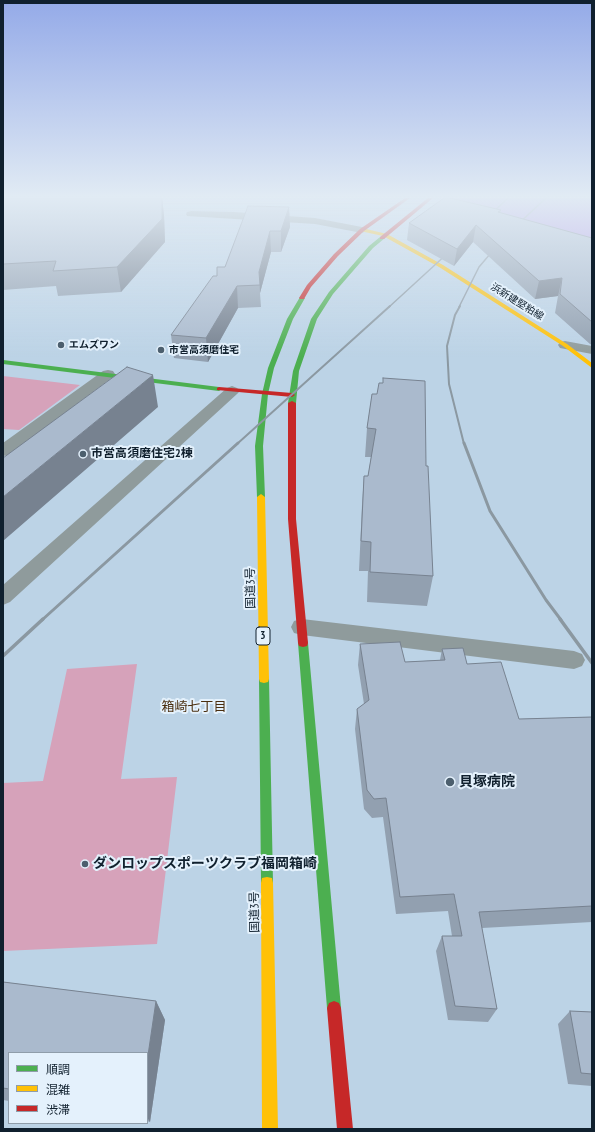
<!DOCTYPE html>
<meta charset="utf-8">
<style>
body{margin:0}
#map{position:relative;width:595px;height:1132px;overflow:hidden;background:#bcd3e6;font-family:"PT Sans Narrow","Noto Sans JP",sans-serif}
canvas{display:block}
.frame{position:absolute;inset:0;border:4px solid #10202e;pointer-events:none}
.legend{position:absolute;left:8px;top:1052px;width:140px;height:72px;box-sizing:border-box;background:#e4f1fc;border:1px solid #8f9daa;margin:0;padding:5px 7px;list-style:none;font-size:12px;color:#10202e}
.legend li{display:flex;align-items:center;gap:8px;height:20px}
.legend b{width:20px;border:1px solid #8f9daa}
</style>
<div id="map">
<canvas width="595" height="1132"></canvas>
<div class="frame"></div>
<ul class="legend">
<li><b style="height:5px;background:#4caf50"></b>順調</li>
<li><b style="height:5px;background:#ffc107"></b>混雑</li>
<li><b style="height:5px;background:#c62828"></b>渋滞</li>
</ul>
</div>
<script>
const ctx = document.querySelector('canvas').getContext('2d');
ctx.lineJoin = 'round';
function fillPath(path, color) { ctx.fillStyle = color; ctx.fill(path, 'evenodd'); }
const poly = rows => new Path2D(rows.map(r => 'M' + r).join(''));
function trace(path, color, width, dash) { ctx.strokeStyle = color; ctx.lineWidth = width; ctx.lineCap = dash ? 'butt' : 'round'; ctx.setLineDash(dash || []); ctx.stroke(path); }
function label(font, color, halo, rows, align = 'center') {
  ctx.font = font + ' "PT Sans Narrow","Noto Sans JP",sans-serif'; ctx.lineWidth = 4; ctx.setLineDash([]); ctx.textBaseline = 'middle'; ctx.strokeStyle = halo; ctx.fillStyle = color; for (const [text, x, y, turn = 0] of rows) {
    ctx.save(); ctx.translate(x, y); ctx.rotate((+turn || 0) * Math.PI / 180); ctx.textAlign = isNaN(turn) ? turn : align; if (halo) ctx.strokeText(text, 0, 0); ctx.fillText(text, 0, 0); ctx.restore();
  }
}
fillPath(poly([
 [3,376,80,385,19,430,3,429],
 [137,664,121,779,177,777,157,944,3,951,3,783,43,781,67,669]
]), '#d6a2ba');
fillPath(poly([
 [439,198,592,198,592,255,454,201]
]), '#b69ae7');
fillPath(poly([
 [191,211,235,212,315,218,362,227,368,230,362,233,315,224,187,216,186,214,187,212,191,211],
 [565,341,592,346,592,354,560,348,558,345,560,342,565,341],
 [108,370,113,371,115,374,113,377,9,455,3,456,3,443,103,371,108,370],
 [232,386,237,388,240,391,237,394,10,602,3,605,3,585,227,388,232,386],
 [302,619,574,651,582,654,585,660,582,666,574,669,302,635,294,633,291,627,294,621,302,619]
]), '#8f9b9c');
fillPath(poly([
 [380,237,385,238,373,248,333,294,317,319,299,371,296,403,292,405,288,403,293,371,311,319,329,292,369,246,380,237],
 [300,297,305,298,293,319,274,368,268,394,263,446,265,497,261,500,257,497,255,446,262,394,268,368,287,319,300,297],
 [3,360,219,387,222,389,219,391,3,364,3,360],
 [303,639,307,640,308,643,341,1008,339,1013,334,1015,329,1013,327,1008,298,643,299,640,303,639],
 [264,675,268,676,269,679,273,883,272,888,267,889,262,888,261,883,259,679,260,676,264,675]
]), '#4caf50');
fillPath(poly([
 [362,228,387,234,443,265,567,344,592,363,592,368,563,346,439,267,383,236,360,231,360,229,362,228],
 [261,494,265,497,269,679,268,682,264,683,260,682,259,679,257,497,261,494],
 [267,877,272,878,273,883,278,1129,262,1129,261,883,262,878,267,877]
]), '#ffc107');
fillPath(poly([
 [405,198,410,198,364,231,338,256,311,287,304,299,300,299,299,298,307,285,334,254,360,229,405,198],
 [428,198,433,198,384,239,380,239,380,237,428,198],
 [219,387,292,393,295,395,292,397,217,390,217,388,219,387],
 [292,401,296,403,296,519,308,643,307,646,303,647,299,646,298,643,288,519,288,403,292,401],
 [334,1001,339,1003,341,1008,353,1129,337,1129,327,1008,329,1003,334,1001]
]), '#c62828');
trace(poly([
 [489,216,508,198],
 [515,227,546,198],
 [389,307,449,252],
 [459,307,479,267,496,247]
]), '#8b98a1', 1.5);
trace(poly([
 [460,306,455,315,447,346,449,384,464,444],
 [237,444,390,306]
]), '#8b98a1', 2);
trace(poly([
 [464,443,490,511,546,600,561,620],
 [42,620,238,443]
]), '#8b98a1', 3);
trace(poly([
 [560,619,592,663],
 [3,656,43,619]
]), '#8b98a1', 3.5);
fillPath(poly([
 [3,198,162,198,164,215,165,242,121,292,58,296,56,286,3,290],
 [443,198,450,198,501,210,500,213,592,238,592,345,590,344,555,313,558,296,535,299,473,242,454,266,407,240,409,223,443,199],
 [289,207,290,227,281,252,271,252,260,293,261,307,238,308,208,362,174,358,171,335,217,276],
 [372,394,426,466,433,576,427,606,367,602,368,571,359,571,362,505,364,476,368,476,371,457,365,457,367,428],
 [360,644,405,662,440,660,442,649,467,664,519,719,592,717,592,922,482,928,497,1009,488,1022,448,1020,436,951,442,936,452,936,448,911,396,914,383,817,372,818,364,809,355,729,357,709,364,704,358,665],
 [3,982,156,1001,165,1020,150,1122,147,1121,147,1053,9,1053,9,1101,3,1100],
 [570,1011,592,1012,592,1086,568,1084,558,1024]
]), '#92a0b0');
fillPath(poly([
 [162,198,164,215,165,242,121,292,117,267],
 [289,207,290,227,281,252,281,231],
 [476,225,473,242,454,266,457,249],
 [270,231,271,252,260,293,259,272],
 [562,278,558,296,535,299,539,281],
 [237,286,238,308,208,362,206,338],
 [153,375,158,407,3,541,3,497],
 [156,1001,165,1020,150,1122,147,1117,147,1062]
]), '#778290');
const building = poly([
 [3,198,162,198,162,219,117,267,53,271,56,261,3,264,3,198],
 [444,198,450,198,501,210,498,212,592,238,592,322,560,294,562,278,539,281,476,225,457,249,409,223,444,198],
 [248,206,289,207,281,231,270,231,259,272,260,285,237,286,206,338,171,335,213,276,217,276,217,267,225,267,248,206],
 [127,367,153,375,3,497,3,458,127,367],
 [383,378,425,381,426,466,428,466,433,576,370,572,371,542,361,541,364,476,368,476,376,429,367,428,372,394,377,394,379,383,383,383,383,378],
 [400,642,405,662,445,660,442,649,463,648,467,664,501,662,519,719,592,717,592,906,479,912,497,1009,455,1006,442,936,462,936,454,894,400,897,386,798,374,799,367,790,357,709,369,700,360,644,400,642],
 [3,982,156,1001,147,1062,147,1053,9,1053,9,1089,3,1088,3,982],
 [570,1011,592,1012,592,1074,581,1073,570,1011]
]);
fillPath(building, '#aabacd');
trace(building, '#778290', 1);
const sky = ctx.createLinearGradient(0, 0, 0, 357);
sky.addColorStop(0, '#94aae8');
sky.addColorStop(0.55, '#e1ebf4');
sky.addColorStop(1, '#e1ebf400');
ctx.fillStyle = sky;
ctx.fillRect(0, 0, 595, 357);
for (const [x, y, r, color] of [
 [61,345,4,"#4c5f6e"],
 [161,350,4,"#4c5f6e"],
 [83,454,4,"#4c5f6e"],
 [450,782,5,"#4c5f6e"],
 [85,864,4,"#4c5f6e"]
]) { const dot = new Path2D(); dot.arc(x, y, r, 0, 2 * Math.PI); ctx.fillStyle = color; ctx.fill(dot); trace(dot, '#e4f1fc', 1.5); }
label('10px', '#10202e', '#e4f1fc', [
 ["浜新建堅粕線",517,302,32]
]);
label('bold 10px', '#10202e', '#e4f1fc', [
 ["エムズワン",69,345],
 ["市営高須磨住宅",169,350]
], 'left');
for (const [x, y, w] of [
 [263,636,14]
]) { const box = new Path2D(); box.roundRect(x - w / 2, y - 9, w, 18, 3); ctx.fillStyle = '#e4f1fc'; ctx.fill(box); trace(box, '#10202e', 1); }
label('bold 11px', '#10202e', null, [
 ["3",263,636]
]);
label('bold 12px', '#10202e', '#e4f1fc', [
 ["市営高須磨住宅2棟",91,454]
], 'left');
label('12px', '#10202e', '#e4f1fc', [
 ["国道3号",251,588,-91],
 ["国道3号",255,912,-91]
]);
label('13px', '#4a2e0f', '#e4f1fc', [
 ["箱崎七丁目",194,707]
]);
label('bold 14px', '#10202e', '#e4f1fc', [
 ["貝塚病院",459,782],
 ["ダンロップスポーツクラブ福岡箱崎",93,864]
], 'left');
</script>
